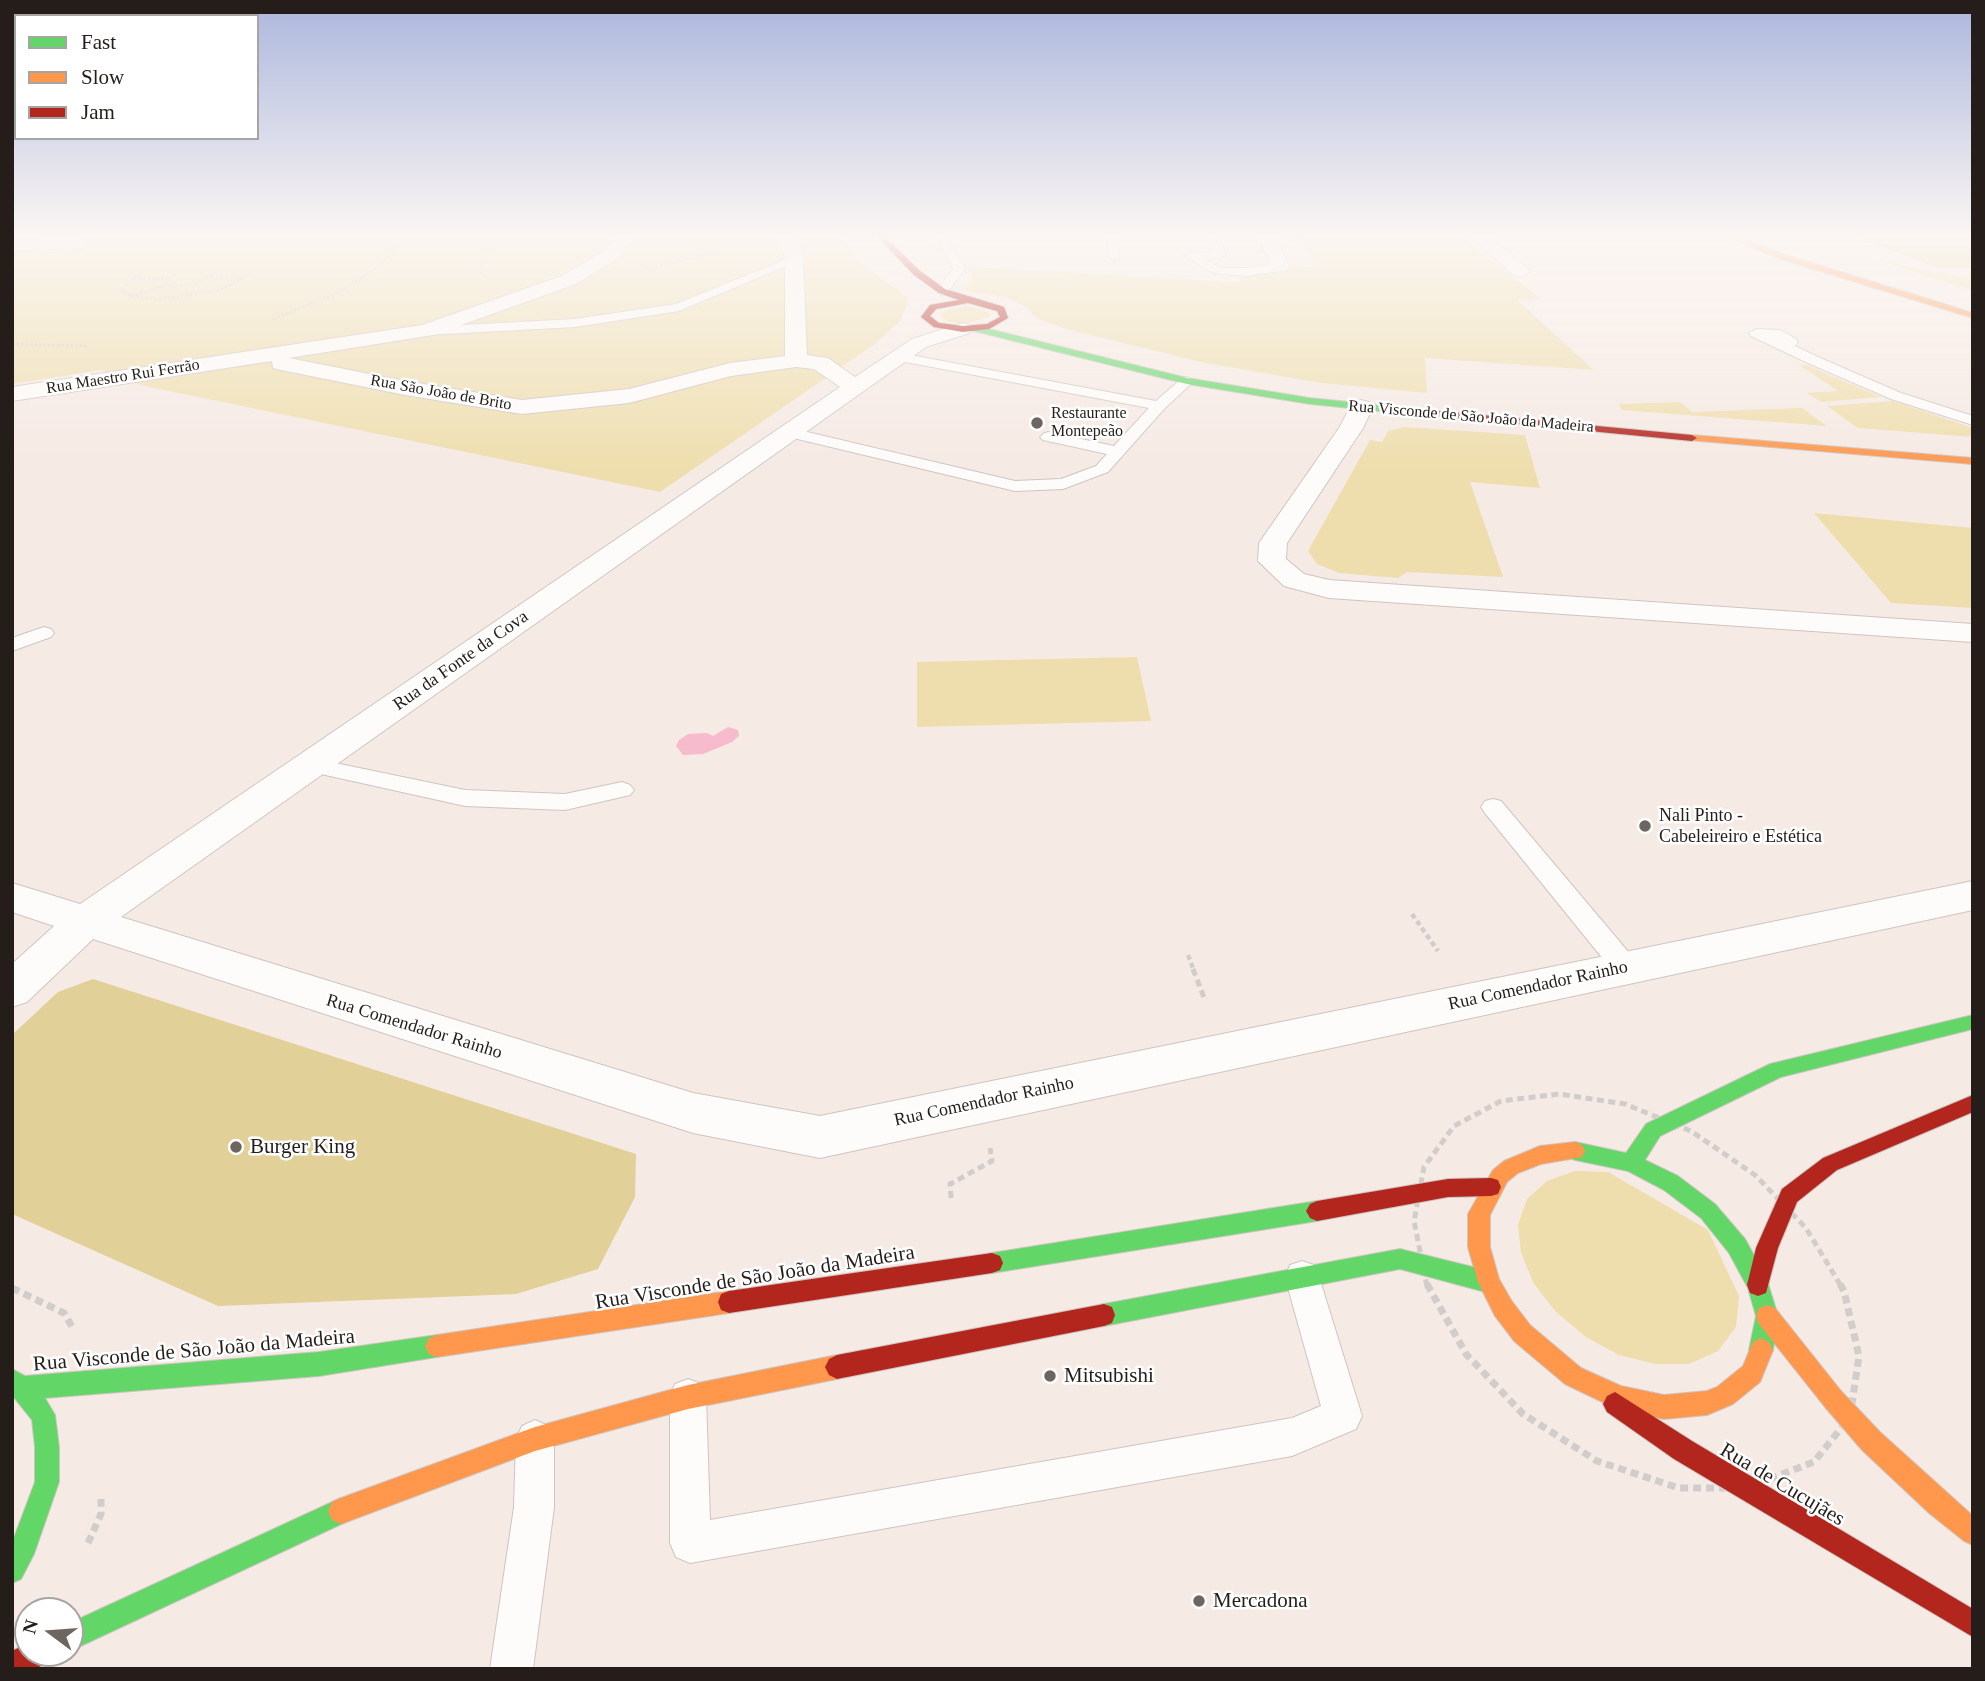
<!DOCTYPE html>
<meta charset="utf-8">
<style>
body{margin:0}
#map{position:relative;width:1985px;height:1681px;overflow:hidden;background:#f6eae4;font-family:Georgia,serif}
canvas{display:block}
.frame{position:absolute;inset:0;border:14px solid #241d19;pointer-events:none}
.legend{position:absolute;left:14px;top:14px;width:245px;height:126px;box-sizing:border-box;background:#fff;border:2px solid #a7a5a3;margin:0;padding:9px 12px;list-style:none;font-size:21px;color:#241d19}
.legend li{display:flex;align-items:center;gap:14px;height:35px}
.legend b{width:35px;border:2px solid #a7a5a3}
.north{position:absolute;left:14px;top:1597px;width:70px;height:70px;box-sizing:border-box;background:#fff;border:2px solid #a7a5a3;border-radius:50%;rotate:286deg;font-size:19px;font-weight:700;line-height:28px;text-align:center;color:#241d19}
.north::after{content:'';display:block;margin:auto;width:24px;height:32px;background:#6e6560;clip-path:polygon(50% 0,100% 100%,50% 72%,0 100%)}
</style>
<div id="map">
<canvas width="1985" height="1681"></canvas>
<div class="frame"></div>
<ul class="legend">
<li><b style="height:9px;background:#63d668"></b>Fast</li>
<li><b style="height:9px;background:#ff974d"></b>Slow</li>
<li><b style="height:9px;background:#b3261e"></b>Jam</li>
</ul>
<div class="north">N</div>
</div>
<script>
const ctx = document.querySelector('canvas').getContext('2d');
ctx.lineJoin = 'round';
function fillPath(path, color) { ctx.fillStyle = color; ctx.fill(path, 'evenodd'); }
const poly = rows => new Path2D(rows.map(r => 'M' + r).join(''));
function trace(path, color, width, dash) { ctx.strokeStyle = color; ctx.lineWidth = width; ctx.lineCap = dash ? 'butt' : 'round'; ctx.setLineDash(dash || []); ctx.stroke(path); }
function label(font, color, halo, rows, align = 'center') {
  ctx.font = font + ' Georgia,serif'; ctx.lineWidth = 5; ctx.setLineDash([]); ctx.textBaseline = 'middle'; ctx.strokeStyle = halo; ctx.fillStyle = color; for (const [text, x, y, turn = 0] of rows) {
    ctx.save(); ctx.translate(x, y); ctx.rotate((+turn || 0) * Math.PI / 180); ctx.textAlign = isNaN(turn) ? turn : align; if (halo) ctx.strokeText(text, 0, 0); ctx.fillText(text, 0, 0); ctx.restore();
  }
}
fillPath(poly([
 [12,235,840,235,860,262,909,299,900,321,875,344,660,492,140,385,101,370,12,384],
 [1298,235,1460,235,1541,299,1517,300,1594,370,1425,358,1427,393,1322,383,1205,363,1066,329,1038,319,1024,306,1006,297,968,292,965,289,972,279,969,267,1239,282,1245,275,1278,272,1294,266,1316,267],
 [1870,258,1959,277,1973,278,1973,291],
 [968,306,988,311,990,317,962,324,947,321,940,316,945,310],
 [1799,365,1806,365,1881,397,1821,402,1807,393,1838,391],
 [1893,401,1973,428,1973,437,1858,428,1827,406],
 [1680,402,1692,412,1802,408,1827,426,1622,410,1619,404],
 [1404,427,1525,435,1540,488,1470,482,1503,577,1407,572,1398,578,1339,573,1317,564,1308,551,1370,440,1382,442,1388,431],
 [1814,513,1973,528,1973,608,1891,603],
 [1137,657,1151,721,917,727,917,662],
 [1575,1171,1608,1172,1708,1230,1739,1296,1736,1327,1718,1351,1689,1364,1655,1364,1619,1355,1586,1337,1556,1312,1534,1284,1521,1253,1518,1225,1527,1199,1547,1181]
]), '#eedead');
fillPath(poly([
 [1851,235,1973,235,1973,268,1938,268],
 [93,979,636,1154,635,1197,598,1269,516,1294,218,1306,12,1214,12,1035,58,992]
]), '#e1d097');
fillPath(poly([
 [728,727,738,730,739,736,732,742,703,754,683,755,676,746,679,740,688,734,707,733,713,736]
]), '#f6bbcc');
const lane = poly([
 [934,235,945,235,965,269,946,294,942,295,936,291,953,269,934,235],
 [1106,235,1117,235,1119,260,1109,258,1106,235],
 [1208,235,1219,235,1226,255,1220,258,1204,259,1220,268,1247,268,1280,263,1286,267,1280,271,1247,276,1214,273,1184,256,1190,253,1213,252,1208,235],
 [794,256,798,257,798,261,679,311,575,327,426,335,419,331,426,327,575,319,676,304,794,256],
 [1756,329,1780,330,1796,339,1798,342,1795,346,1818,357,1901,393,1973,416,1973,425,1891,399,1808,363,1751,336,1749,333,1756,329],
 [900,353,1156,401,1182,378,1187,377,1194,381,1164,409,1108,472,1063,489,1015,491,785,436,782,433,785,430,790,428,1015,481,1061,479,1096,466,1107,454,1043,440,1040,437,1043,434,1048,432,1114,446,1149,408,895,360,895,354,900,353],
 [44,627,51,629,54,633,51,637,12,651,12,638,44,627],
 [311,758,465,790,565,794,622,782,630,785,634,790,630,795,565,810,465,806,303,770,300,765,303,760,311,758],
 [1493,799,1501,801,1636,961,1640,968,1636,975,1626,978,1616,975,1485,813,1481,807,1485,801,1493,799],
 [1302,1261,1314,1265,1319,1277,1362,1416,1356,1429,1292,1456,690,1563,676,1557,670,1543,670,1397,675,1384,688,1379,701,1384,706,1397,710,1520,1292,1418,1321,1406,1285,1277,1290,1265,1302,1261],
 [535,1420,548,1426,554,1439,554,1507,533,1669,490,1669,514,1507,516,1439,522,1426,535,1420]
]);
const street = poly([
 [617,235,634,235,618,258,576,284,433,335,289,358,405,381,522,400,629,389,730,363,785,356,785,259,779,235,797,235,803,259,807,355,828,358,855,377,912,339,963,323,970,325,973,329,970,333,926,347,121,917,693,1093,820,1116,1973,881,1973,910,820,1158,693,1133,93,939,27,1002,12,1007,12,964,54,926,12,912,12,883,80,904,840,387,814,369,796,367,731,376,629,403,522,414,405,395,281,370,273,368,272,361,12,401,12,387,422,325,562,276,606,250,617,235],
 [1257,235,1274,235,1289,267,1286,271,1274,271,1257,235],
 [1468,235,1487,235,1530,271,1521,277,1514,275,1468,235],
 [78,239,84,240,87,244,84,248,12,250,12,240,78,239],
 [1361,400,1369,402,1373,407,1363,428,1287,543,1286,559,1304,574,1329,580,1973,624,1973,642,1329,598,1284,586,1258,561,1259,543,1339,428,1353,402,1361,400]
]);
const fast = poly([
 [977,326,1187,378,1310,398,1408,408,1413,411,1408,414,1310,404,1187,384,974,331,974,327,977,326],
 [1973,1015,1973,1029,1781,1077,1660,1136,1645,1160,1678,1176,1715,1204,1745,1239,1766,1277,1778,1316,1773,1350,1769,1358,1761,1362,1753,1358,1749,1350,1756,1316,1748,1288,1729,1253,1701,1218,1664,1190,1628,1171,1575,1160,1568,1157,1565,1151,1568,1145,1575,1142,1626,1153,1646,1124,1770,1064,1973,1015],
 [1317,1201,1324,1204,1328,1211,1324,1218,1317,1221,992,1273,984,1270,981,1263,984,1256,992,1253,1317,1201],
 [1400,1249,1489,1271,1497,1275,1500,1282,1497,1289,1489,1293,1400,1269,1104,1326,1096,1323,1093,1315,1096,1307,1104,1304,1400,1249],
 [437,1335,445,1338,449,1346,445,1354,437,1357,319,1376,45,1398,55,1415,59,1447,59,1482,34,1554,21,1579,12,1583,12,1543,35,1482,35,1447,32,1420,12,1395,12,1369,25,1376,319,1352,437,1335],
 [341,1498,350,1502,354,1511,350,1520,70,1651,70,1623,341,1498]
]);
const slow = poly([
 [1723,235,1733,235,1783,254,1973,313,1973,318,1777,258,1723,235],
 [1692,435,1973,458,1973,464,1688,440,1688,436,1692,435],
 [1575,1142,1582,1145,1585,1151,1582,1157,1541,1164,1518,1173,1507,1182,1490,1215,1490,1247,1499,1279,1511,1300,1530,1325,1581,1368,1621,1386,1664,1395,1707,1391,1717,1387,1743,1366,1753,1342,1761,1338,1769,1342,1773,1350,1760,1382,1733,1404,1707,1415,1664,1419,1619,1410,1565,1384,1514,1341,1495,1316,1478,1282,1468,1247,1468,1214,1472,1207,1493,1170,1504,1161,1540,1146,1575,1142],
 [729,1291,737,1294,740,1302,737,1310,729,1313,437,1357,429,1354,425,1346,429,1338,437,1335,729,1291],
 [1767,1305,1775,1308,1841,1391,1880,1432,1973,1516,1973,1545,1964,1541,1929,1513,1862,1450,1825,1407,1759,1324,1756,1316,1759,1308,1767,1305],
 [837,1355,845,1359,849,1367,845,1375,837,1379,688,1409,535,1451,341,1524,332,1520,328,1511,332,1502,341,1498,535,1427,688,1385,837,1355]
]);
const jam = poly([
 [876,235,883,235,920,271,945,289,1004,307,1008,318,989,329,963,332,934,327,921,317,930,305,959,300,939,293,914,275,876,235],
 [968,303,997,311,1000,317,987,324,963,326,939,323,930,316,936,309,968,303],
 [1408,408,1692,435,1697,438,1692,441,1405,413,1405,409,1408,408],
 [1973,1095,1973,1112,1837,1170,1797,1202,1778,1248,1766,1293,1758,1296,1750,1293,1747,1285,1756,1248,1782,1189,1823,1158,1973,1095],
 [1491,1178,1498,1180,1501,1187,1498,1194,1491,1196,1448,1197,1317,1221,1310,1218,1306,1211,1310,1204,1317,1201,1448,1179,1491,1178],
 [992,1253,1000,1256,1003,1263,1000,1270,992,1273,729,1313,721,1310,718,1302,721,1294,729,1291,992,1253],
 [1104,1304,1112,1307,1115,1315,1112,1323,1104,1326,837,1379,829,1375,825,1367,829,1359,837,1355,1104,1304],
 [1615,1392,1692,1441,1973,1609,1973,1637,1674,1459,1607,1412,1603,1404,1607,1396,1615,1392],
 [28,1643,28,1653,51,1653,47,1663,35,1669,12,1669,12,1651,28,1643]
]);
trace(lane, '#cec5c1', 2);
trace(street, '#cec5c1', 2);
trace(fast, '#cec5c1', 2);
trace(slow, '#cec5c1', 2);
trace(jam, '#cec5c1', 2);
trace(poly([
 [110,243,173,242],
 [642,270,711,253,745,235],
 [141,274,128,282,123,290,130,296,157,300,220,290,251,273],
 [485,277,481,273,481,261,499,235],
 [207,278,244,278],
 [134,279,169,279,176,274],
 [169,279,165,282,166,285,180,286,197,283,213,274],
 [131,296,166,285],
 [273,319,337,293,376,269,407,235],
 [12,344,88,346]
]), '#d0cdcb', 2.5, [2.5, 2]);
trace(poly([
 [1412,914,1438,951],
 [1188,955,1194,971]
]), '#d0cdcb', 4.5, [5, 3.5]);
trace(poly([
 [1193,969,1205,1000],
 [951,1198,950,1184,992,1161,990,1148],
 [1427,1286,1414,1221,1424,1167,1454,1126,1501,1101,1559,1094,1625,1104,1691,1131,1755,1175,1806,1228,1841,1286]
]), '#d0cdcb', 5, [7, 4.5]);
trace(poly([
 [1427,1284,1466,1354,1523,1414,1597,1461,1679,1488,1746,1488,1814,1462,1850,1417,1859,1356,1844,1291,1840,1284],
 [12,1288,64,1313,74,1330],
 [88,1543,101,1514,101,1499]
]), '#d0cdcb', 7, [8, 5]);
fillPath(lane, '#fefcfb');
fillPath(street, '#fefcfb');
fillPath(fast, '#63d668');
fillPath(slow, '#ff974d');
fillPath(jam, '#b3261e');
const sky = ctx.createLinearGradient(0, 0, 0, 471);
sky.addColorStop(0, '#adb7dd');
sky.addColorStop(0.5, '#fbf6f3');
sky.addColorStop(1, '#fbf6f300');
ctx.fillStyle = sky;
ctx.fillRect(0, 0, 1985, 471);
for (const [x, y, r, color] of [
 [1037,423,7,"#6e6560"],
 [1645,826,7,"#6e6560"],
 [236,1147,7,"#6e6560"],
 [1050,1376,7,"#6e6560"],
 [1199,1601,7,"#6e6560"]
]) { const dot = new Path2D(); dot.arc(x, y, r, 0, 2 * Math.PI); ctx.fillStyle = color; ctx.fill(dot); trace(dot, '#fff', 2.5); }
label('16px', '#241d19', '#fff', [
 ["Rua Maestro Rui Ferrão",123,377,-9],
 ["Rua São João de Brito",441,393,10],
 ["Rua Visconde de São João da Madeira",1471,417,5]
]);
label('16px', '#241d19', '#fff', [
 ["Restaurante",1051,414],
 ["Montepeão",1051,432]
], 'left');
label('18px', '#241d19', '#fff', [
 ["Rua da Fonte da Cova",461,661,-35],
 ["Rua Comendador Rainho",1538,986,-12],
 ["Rua Comendador Rainho",414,1027,17],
 ["Rua Comendador Rainho",984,1102,-12]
]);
label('18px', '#241d19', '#fff', [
 ["Nali Pinto -",1659,816],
 ["Cabeleireiro e Estética",1659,837]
], 'left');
label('21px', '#241d19', '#fff', [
 ["Burger King",250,1147],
 ["Mitsubishi",1064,1376],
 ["Mercadona",1213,1601]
], 'left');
label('21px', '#241d19', '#fff', [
 ["Rua Visconde de São João da Madeira",755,1278,-9],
 ["Rua Visconde de São João da Madeira",194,1351,-5],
 ["Rua de Cucujães",1782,1485,31]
]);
</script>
